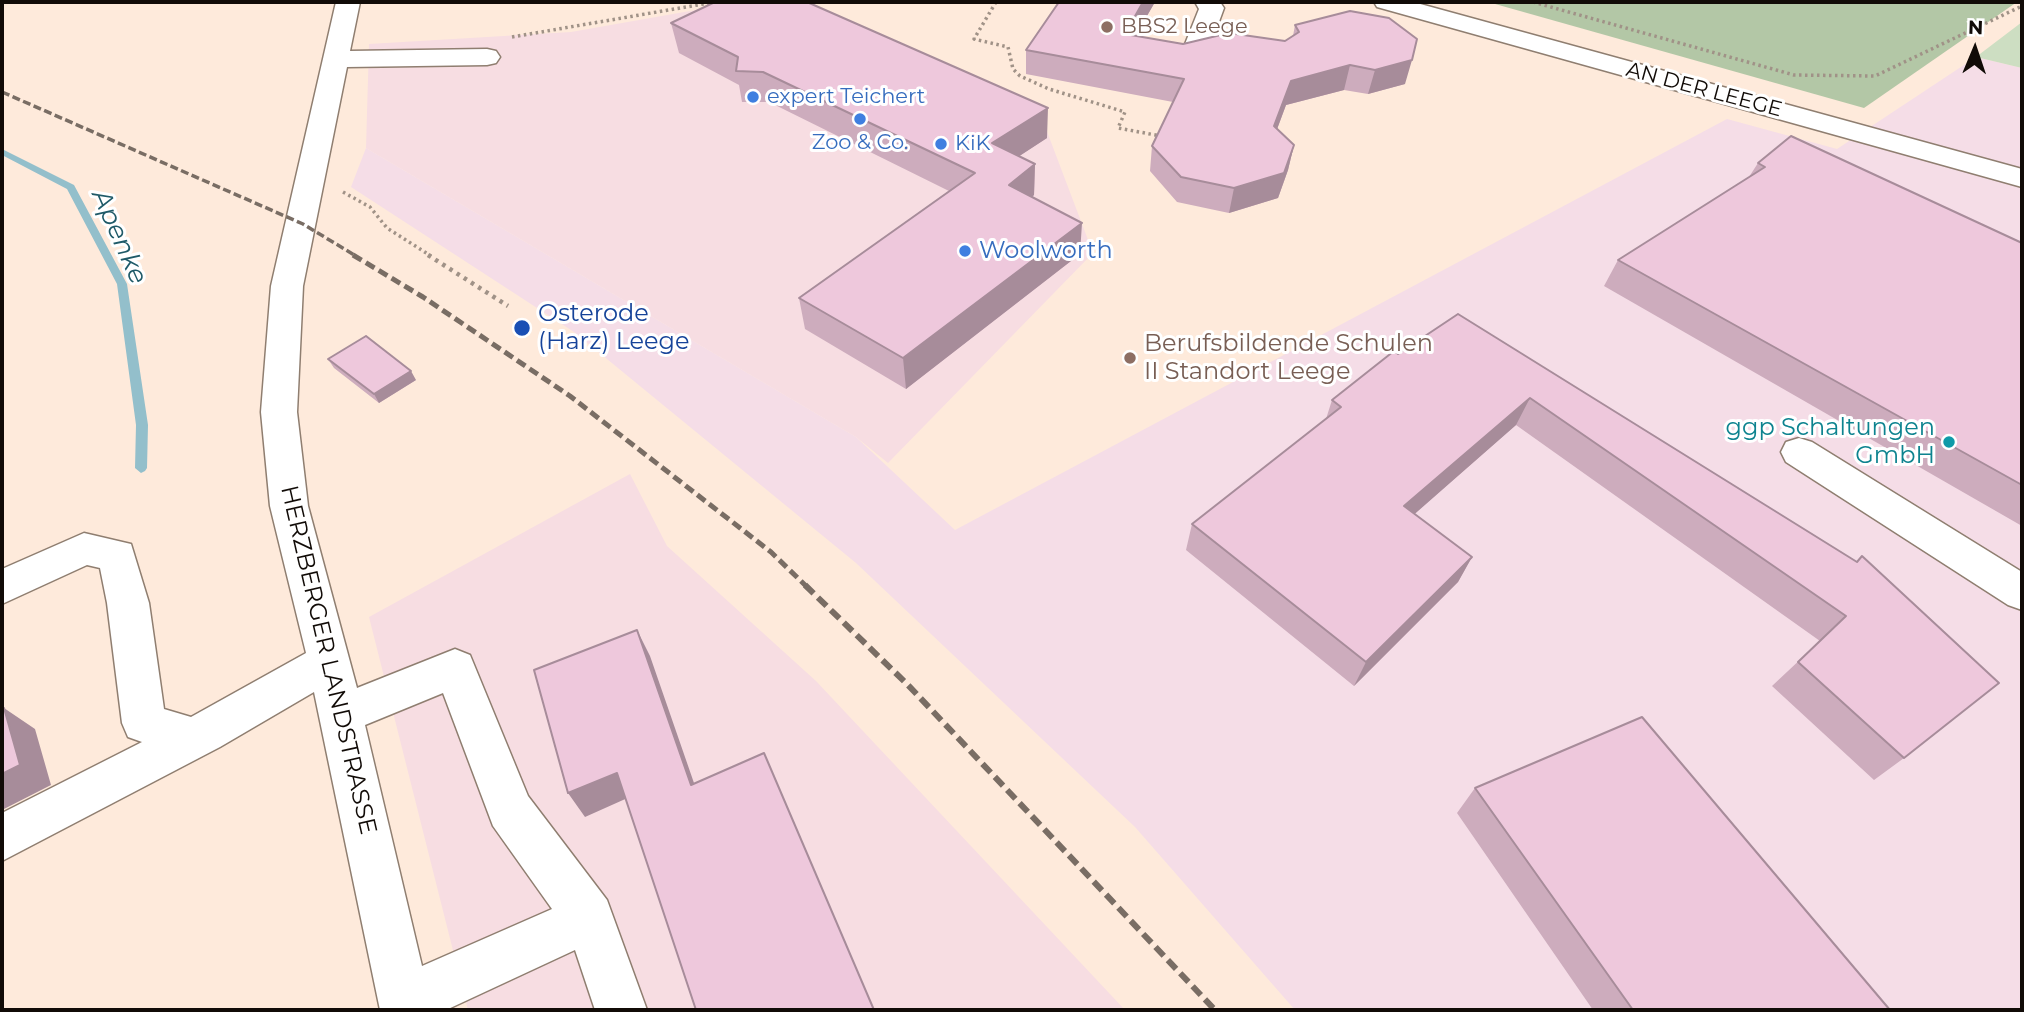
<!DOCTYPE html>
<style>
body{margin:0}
#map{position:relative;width:2024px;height:1012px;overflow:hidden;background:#feeadb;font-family:Montserrat,sans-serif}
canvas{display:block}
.frame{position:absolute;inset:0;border:4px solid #110b07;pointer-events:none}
.north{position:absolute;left:1940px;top:14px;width:70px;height:70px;-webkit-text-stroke:5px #fff;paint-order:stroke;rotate:2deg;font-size:19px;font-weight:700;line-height:28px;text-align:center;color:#110b07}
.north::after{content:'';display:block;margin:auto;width:24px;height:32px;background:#110b07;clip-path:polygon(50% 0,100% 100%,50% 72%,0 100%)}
</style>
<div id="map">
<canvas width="2024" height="1012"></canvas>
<div class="frame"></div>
<div class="north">N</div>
</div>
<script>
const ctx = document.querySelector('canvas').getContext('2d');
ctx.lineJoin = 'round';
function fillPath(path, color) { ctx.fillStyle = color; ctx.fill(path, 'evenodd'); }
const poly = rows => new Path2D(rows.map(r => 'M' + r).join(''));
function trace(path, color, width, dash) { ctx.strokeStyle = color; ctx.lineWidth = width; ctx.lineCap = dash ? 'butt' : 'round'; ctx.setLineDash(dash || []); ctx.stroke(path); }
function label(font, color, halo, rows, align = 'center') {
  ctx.font = font + ' Montserrat,sans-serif'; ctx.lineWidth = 6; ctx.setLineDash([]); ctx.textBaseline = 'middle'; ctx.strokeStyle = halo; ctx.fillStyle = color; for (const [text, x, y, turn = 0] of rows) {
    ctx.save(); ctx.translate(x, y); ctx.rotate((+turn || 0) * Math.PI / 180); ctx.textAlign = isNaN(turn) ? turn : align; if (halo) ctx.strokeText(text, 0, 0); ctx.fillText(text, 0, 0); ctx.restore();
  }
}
fillPath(poly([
 [741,2,1040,113,1093,253,888,463,856,437,366,148,369,44,571,32],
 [630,474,667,546,816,681,1125,1010,468,1010,369,617]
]), '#f7dde2');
fillPath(poly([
 [1976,57,2022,68,2022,1010,1295,1010,1135,827,856,563,574,332,351,187,366,148,856,437,955,530,1727,119,1837,149]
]), '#f5dde7');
fillPath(poly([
 [2022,22,2022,68,1976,57]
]), '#cddec2');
fillPath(poly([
 [1488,2,2017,2,1864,108]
]), '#b3c7a6');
fillPath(poly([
 [2,149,74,185,127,284,148,425,147,468,145,471,141,473,135,468,136,425,117,284,67,189,2,155,2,149]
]), '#93bfcb');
const minor = poly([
 [336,2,360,2,350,51,487,49,496,51,500,57,496,63,487,65,347,67,303,286,297,412,308,506,357,688,455,649,470,655,528,796,607,900,647,1010,595,1010,575,950,446,1010,380,1010,314,692,220,747,2,861,2,813,142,742,128,737,122,723,107,603,100,568,87,565,2,604,2,569,84,533,131,544,149,603,164,709,191,717,306,653,270,506,261,412,271,286,336,2],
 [443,693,493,826,552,909,422,966,365,725,443,693],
 [1195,2,1220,2,1224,8,1213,38,1256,45,1260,50,1256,55,1247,58,1189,49,1185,44,1199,9,1195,2],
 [1374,2,1413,2,2022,169,2022,187,1377,7,1374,2],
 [1799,438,1812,442,2022,572,2022,610,2008,605,1786,462,1781,452,1786,442,1799,438]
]);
trace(minor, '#8f7e70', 3);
trace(poly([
 [996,2,974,39,1008,47,1013,69,1020,76,1049,89,1125,112,1118,128,1161,136],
 [1533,2,1794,75,1875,76,2022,6],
 [512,37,715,2],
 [343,192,370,207,387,228,431,256]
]), '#a09287', 3.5, [2.5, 3.5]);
trace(poly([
 [428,255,508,306]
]), '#a09287', 4.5, [3.5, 5]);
fillPath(minor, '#fff');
trace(poly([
 [2,92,303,224,356,256]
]), '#796d64', 3.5, [8, 3.5]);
trace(poly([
 [353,255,423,297,570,396,771,552,806,586]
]), '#796d64', 5, [10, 5]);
trace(poly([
 [805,585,908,685,1215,1010]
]), '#796d64', 6, [12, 6]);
fillPath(poly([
 [1059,2,1155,2,1135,36,1183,44,1285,41,1293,36,1295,25,1405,84,1368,94,1344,90,1286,105,1277,129,1294,145,1288,170,1278,198,1229,213,1177,202,1150,171,1152,146,1173,102,1026,74,1026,50],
 [671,23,1047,138,1019,156,1035,164,1034,195,1032,197,1080,254,906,389,805,329,799,298,949,191,769,102,742,102,739,85,679,53],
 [1758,163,2022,243,2022,526,1604,286,1618,260,1749,177],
 [1458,314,1856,562,1862,556,1904,758,1874,780,1772,686,1820,641,1516,425,1414,514,1472,557,1458,582,1354,686,1186,550,1192,524,1326,419,1332,400],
 [328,359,416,380,379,403,334,368],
 [1475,788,1890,1010,1593,1010,1457,813]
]), '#cdacbd');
fillPath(poly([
 [1143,2,1155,2,1123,58,1125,34],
 [1412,60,1405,84,1368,94,1375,70],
 [1350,65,1344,90,1286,105,1269,151,1274,126,1291,81],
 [1048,108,1047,138,992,174,992,143],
 [1294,145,1288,170,1278,198,1229,213,1234,188],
 [1035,164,1034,195,1009,216,1009,185],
 [1082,223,1080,254,906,389,903,358],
 [411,371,416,380,379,403,374,394],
 [1530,398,1516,425,1393,533,1404,506],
 [1472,557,1458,582,1354,686,1366,662],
 [637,630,650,656,703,809,691,785],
 [4,708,35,729,51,785,2,810],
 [617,773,632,796,585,817,568,793]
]), '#a78c9a');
const building = poly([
 [715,2,807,2,1048,108,992,143,1035,164,1009,185,1082,223,903,358,799,298,975,173,763,72,736,71,738,57,671,23,715,2],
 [1059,2,1143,2,1125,34,1183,44,1229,33,1285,41,1299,32,1295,25,1350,11,1389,18,1417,39,1412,60,1375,70,1350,65,1291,81,1274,126,1294,145,1284,173,1234,188,1181,177,1152,146,1184,79,1026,50,1059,2],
 [1791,136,2022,243,2022,485,1618,260,1765,167,1758,163,1791,136],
 [1458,314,1857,562,1862,556,1999,683,1904,758,1798,662,1846,616,1530,398,1404,506,1472,557,1366,662,1192,524,1341,407,1332,400,1394,351,1398,354,1458,314],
 [366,336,411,371,374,394,328,359,366,336],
 [637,630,691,785,764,753,874,1010,696,1010,617,773,568,793,534,670,637,630],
 [4,708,20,765,2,774,2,709,4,708],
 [1642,717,1890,1010,1633,1010,1475,788,1642,717]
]);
fillPath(building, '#eec8dc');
trace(building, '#a78c9a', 2);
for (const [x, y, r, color] of [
 [1107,27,7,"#8d6e63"],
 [753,97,7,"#3f7fe0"],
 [860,119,7,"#3f7fe0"],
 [941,144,7,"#3f7fe0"],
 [965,251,7,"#3f7fe0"],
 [522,328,9,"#1a4fb4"],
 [1130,358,7,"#8d6e63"],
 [1949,442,7,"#0f9aa8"]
]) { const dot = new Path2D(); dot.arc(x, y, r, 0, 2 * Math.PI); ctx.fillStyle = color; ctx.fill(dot); trace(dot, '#fff', 2.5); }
label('21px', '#785e54', '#fff', [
 ["BBS2 Leege",1121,27]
], 'left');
label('21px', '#110b07', '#fff', [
 ["AN DER LEEGE",1704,90,15]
]);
label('21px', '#366cbe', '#fff', [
 ["expert Teichert",767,97],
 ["Zoo & Co.",860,143,"center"],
 ["KiK",955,144]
], 'left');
label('24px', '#366cbe', '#fff', [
 ["Woolworth",979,251]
], 'left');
label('24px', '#164399', '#fff', [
 ["Osterode",538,314],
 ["(Harz) Leege",538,342]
], 'left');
label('24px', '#785e54', '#fff', [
 ["Berufsbildende Schulen",1144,344],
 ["II Standort Leege",1144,372]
], 'left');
label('24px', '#0d838f', '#fff', [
 ["ggp Schaltungen",1935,428],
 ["GmbH",1935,456]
], 'right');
label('24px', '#110b07', '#fff', [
 ["HERZBERGER LANDSTRASSE",328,660,77]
]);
label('italic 26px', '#1f5a68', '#fff', [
 ["Apenke",119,237,66]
]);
</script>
